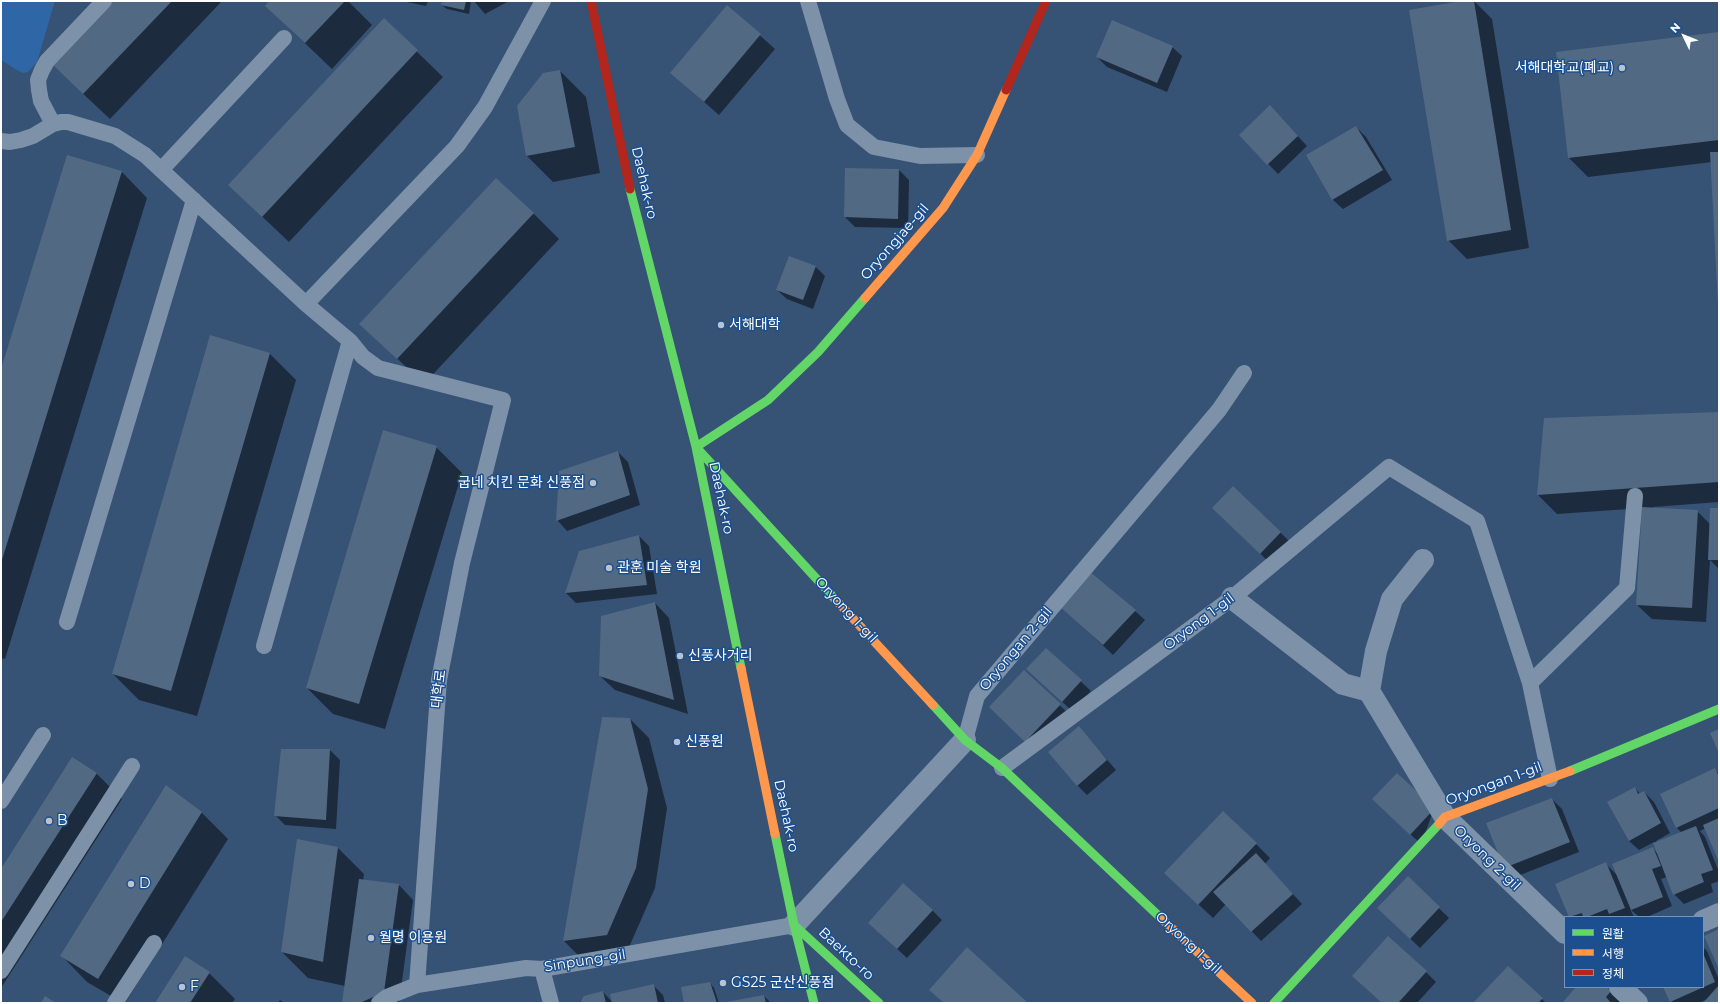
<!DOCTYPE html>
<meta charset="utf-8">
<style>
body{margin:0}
#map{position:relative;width:1720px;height:1004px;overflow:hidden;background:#365274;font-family:Montserrat,"Noto Sans KR",sans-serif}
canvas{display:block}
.frame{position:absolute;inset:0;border:2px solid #fff;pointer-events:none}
.legend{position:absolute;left:1564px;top:916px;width:140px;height:72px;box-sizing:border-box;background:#1b4f8f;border:1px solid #7695bc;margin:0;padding:5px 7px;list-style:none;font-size:12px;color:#fff}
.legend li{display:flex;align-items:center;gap:8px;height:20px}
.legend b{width:20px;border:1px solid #7695bc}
.north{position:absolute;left:1664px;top:16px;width:40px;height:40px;-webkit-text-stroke:3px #1b4f8f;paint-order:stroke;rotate:313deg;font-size:11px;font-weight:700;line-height:16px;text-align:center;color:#fff}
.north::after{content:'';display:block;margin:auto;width:14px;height:18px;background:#fff;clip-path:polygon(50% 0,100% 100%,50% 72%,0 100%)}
</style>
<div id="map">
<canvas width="1720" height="1004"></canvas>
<div class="frame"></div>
<ul class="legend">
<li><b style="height:5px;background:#63d668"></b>원활</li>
<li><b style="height:5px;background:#ff974d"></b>서행</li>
<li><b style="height:5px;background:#b3261e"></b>정체</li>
</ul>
<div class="north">N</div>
</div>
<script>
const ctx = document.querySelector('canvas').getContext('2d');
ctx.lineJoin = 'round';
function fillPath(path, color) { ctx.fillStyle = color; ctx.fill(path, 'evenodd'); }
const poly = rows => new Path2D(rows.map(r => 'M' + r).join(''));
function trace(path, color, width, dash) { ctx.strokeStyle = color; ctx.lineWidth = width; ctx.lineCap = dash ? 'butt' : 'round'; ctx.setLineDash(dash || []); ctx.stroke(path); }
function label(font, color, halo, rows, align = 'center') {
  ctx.font = font + ' Montserrat,"Noto Sans KR",sans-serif'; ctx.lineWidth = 3; ctx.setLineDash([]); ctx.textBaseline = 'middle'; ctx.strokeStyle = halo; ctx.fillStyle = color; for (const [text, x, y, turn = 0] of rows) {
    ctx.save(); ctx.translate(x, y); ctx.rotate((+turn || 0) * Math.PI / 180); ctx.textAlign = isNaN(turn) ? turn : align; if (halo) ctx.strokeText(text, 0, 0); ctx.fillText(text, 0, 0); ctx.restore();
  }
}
fillPath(poly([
 [1,1,55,1,37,62,28,72,23,73,15,69,1,60]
]), '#2f66a5');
fillPath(poly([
 [113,1,222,1,110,119,79,90],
 [271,1,348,1,372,25,332,69,266,6],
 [402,1,428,1,426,6],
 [443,1,471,1,469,14,447,9,442,5],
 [474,1,509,1,485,14],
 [1467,1,1474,1,1492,19,1529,248,1467,259,1448,240],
 [727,6,775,49,719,115,671,73],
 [384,20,443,77,289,242,229,185],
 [1719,33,1719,310,1712,162,1588,177,1569,158],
 [1172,47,1182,56,1167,92,1107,67,1097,57],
 [560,71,586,97,600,173,553,182,527,156,518,106],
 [1279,116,1307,146,1278,174,1240,135],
 [1356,127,1366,137,1392,180,1343,209,1333,200,1308,156],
 [899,170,909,180,908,228,855,227,845,217],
 [122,172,147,198,5,659,1,658,1,372],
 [533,213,559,239,424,384,361,324],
 [815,266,825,276,813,309,787,299,777,290],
 [211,337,270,354,296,380,197,716,139,700,113,674],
 [1719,413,1719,502,1653,507,1653,508,1697,511,1710,524,1719,509,1719,569,1710,560,1706,622,1652,619,1637,605,1643,508,1557,514,1538,495,1545,419],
 [436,447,462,473,385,729,333,714,307,688],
 [618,452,628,462,640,505,567,531,558,521,560,472],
 [1223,518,1280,532,1290,542,1270,563],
 [639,536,649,546,657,594,576,603,566,593,580,551],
 [655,603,669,618,688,714,615,690,600,676],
 [1060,605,1135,611,1145,620,1113,655],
 [1046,649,1091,691,1072,711,1037,678],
 [1024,671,1070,715,1036,751,1000,717],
 [602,718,630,719,649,738,667,808,655,888,626,954,583,960,564,941],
 [1088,738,1116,770,1087,795,1077,785],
 [330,750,340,760,336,829,285,825,275,815],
 [1714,769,1719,774,1719,859,1706,828,1700,831,1705,837,1719,872,1719,881,1711,884,1713,892,1684,904,1674,894,1667,877,1661,879,1672,906,1647,917,1639,917,1630,909,1634,917,1570,917,1556,884,1606,864,1617,875,1652,848,1658,854,1654,842,1639,850,1629,841,1635,788,1640,794,1644,792,1654,802,1670,833,1656,841,1657,842,1682,833,1677,828],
 [96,773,122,799,1,988,1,871],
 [167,786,202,813,228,839,125,1003,123,1003,87,982,62,956],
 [1552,799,1562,809,1579,852,1515,877,1505,868],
 [1383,809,1434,809,1421,844],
 [1256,844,1270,858,1265,864,1302,904,1261,941,1226,904,1213,918,1180,887],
 [338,848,364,874,363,881,399,885,413,900,399,1003,343,1003,345,986,308,978,282,952],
 [1408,878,1449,918,1420,948,1379,908],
 [932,910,942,920,907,958,869,923],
 [1703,947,1707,951,1719,980,1719,1003,1705,1003,1708,999,1699,1003,1672,1003,1664,987,1703,987],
 [1508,967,1546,1003,1475,1003],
 [1426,972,1436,982,1417,1003,1382,1003],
 [209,973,235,999,232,1003,156,1003],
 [710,983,714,988,719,1003,685,1003],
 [653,985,663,995,665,1003,581,1003,603,992,613,1003],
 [1578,987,1604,987,1620,1001,1618,1003,1564,1003],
 [764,996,771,1003,727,1003],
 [280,1000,284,1003,278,1003]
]), '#0007');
fillPath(poly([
 [112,1,172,1,83,94,52,64],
 [269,1,345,1,305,43,265,6],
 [442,1,466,1,464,10,441,5],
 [1461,1,1474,1,1511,230,1447,241,1409,10],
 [727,5,761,34,704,102,670,73],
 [384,18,418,50,262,217,228,185],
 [1112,20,1173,46,1157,83,1096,57],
 [1719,32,1719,140,1568,158,1556,52],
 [560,70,575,147,526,156,517,106,543,73],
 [1270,105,1298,136,1267,165,1239,135],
 [1356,126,1383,170,1332,200,1306,155],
 [1710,152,1719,152,1719,305,1718,305],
 [67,155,122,171,1,563,1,369],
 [845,168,899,169,898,219,844,217],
 [496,178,534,213,397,359,359,324],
 [789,256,816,266,803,300,776,290],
 [210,335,270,353,171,691,112,674],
 [1719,412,1719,482,1537,495,1544,418],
 [383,430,437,446,359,704,306,688],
 [618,451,630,495,556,521,559,471],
 [1233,486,1281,532,1260,554,1212,508],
 [1642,507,1698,510,1692,608,1636,605],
 [1710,508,1719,508,1719,560,1708,560],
 [639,535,647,585,565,593,579,551],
 [1089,571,1136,610,1103,645,1058,605],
 [655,602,674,700,599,676,601,616],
 [1046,648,1082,680,1062,702,1026,669],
 [1024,670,1061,704,1025,742,989,707],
 [602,717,630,718,648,789,636,868,607,935,563,941],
 [1079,726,1107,760,1077,786,1048,752],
 [1719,729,1719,753,1710,733],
 [281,749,330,749,326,820,274,816],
 [72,757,97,773,1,922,1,869],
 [1715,768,1719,777,1719,808,1676,828,1660,794],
 [1397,773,1435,808,1410,835,1372,799],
 [166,785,202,812,98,979,60,956],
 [1635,787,1638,794,1644,791,1661,823,1629,841,1607,802],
 [1552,798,1570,842,1504,868,1486,823],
 [1223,811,1257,843,1198,905,1164,873],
 [1719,818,1719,862,1703,825],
 [1696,826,1713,870,1701,874,1704,882,1673,895,1653,843],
 [297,839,338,847,323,962,281,952],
 [1653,847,1661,866,1652,869,1663,897,1631,910,1612,864],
 [1256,853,1293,894,1251,932,1213,892],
 [1606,862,1625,908,1609,914,1607,909,1587,917,1583,917,1582,913,1569,917,1555,884],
 [1408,876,1440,907,1410,939,1377,908],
 [359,879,399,884,384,992,360,1003,342,1003],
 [903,883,933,910,897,949,868,923],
 [1719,929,1719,969,1704,936],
 [1388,936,1427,971,1398,1003,1382,1003,1352,976],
 [967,947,1028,1003,944,1003,929,990],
 [1703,953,1715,982,1670,1002,1663,987,1703,987],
 [185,956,210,972,190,1003,155,1003],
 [1508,966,1543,998,1538,1003,1473,1003],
 [710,982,717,1003,684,1003,681,987],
 [654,984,658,1003,612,1003,610,994],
 [1719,985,1719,1003,1703,1003],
 [1576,987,1606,987,1611,991,1606,997,1611,1003,1562,1003],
 [603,991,606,1003,580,1003,584,996],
 [764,995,766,1003,727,1003,726,1002],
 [45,996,56,1003,41,1003]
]), '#526984');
trace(poly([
 [808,1,837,99,847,125,874,147,920,156,977,155],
 [53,124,41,101,39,90,38,80,42,70,47,61,104,1],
 [1,141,10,142,21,140,33,136,53,124,61,122,68,122,115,136,145,155,306,304],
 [161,170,284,38],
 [67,622,194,200],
 [264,646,350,341],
 [1530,683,1627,588,1635,496],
 [965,740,977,696,1219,410,1244,373],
 [1002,768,1232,598,1389,467,1477,521,1530,683,1550,779],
 [1,801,43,735],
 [542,969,551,1003],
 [1,971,132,766],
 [417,985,439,680,462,563,503,400,378,368,363,357,350,341,306,304,457,146,485,107,543,1],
 [115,1003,154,943],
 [379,1003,387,997,417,985,526,968,542,969,794,925]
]), '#7d92a8', 16);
trace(poly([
 [1423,560,1392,599,1376,651,1369,691,1445,817,1565,933],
 [1232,598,1343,684,1369,691],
 [1703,921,1719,914],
 [794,925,965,740],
 [1620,987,1637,1003]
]), '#7d92a8', 22);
trace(poly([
 [630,189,696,447,741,668],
 [835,599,696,447,768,400,818,352,865,298],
 [933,705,965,740,1002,768,1163,920],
 [1570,771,1719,709],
 [775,834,794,925,814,1003],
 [794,925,879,1003],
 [1274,1003,1439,824]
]), '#63d668', 9);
trace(poly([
 [865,298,943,208,977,155,1006,90],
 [835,599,933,705],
 [741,668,775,834],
 [1439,824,1445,817,1570,771],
 [1163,920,1252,1003]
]), '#ff974d', 9);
trace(poly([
 [591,1,630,189],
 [1006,90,1046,1]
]), '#b3261e', 9);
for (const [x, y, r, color] of [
 [1622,68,4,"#b9c2ce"],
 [721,325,4,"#b9c2ce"],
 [593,483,4,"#b9c2ce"],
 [609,568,4,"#b9c2ce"],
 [680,656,4,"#b9c2ce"],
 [677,742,4,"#b9c2ce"],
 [49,821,4,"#b9c2ce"],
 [131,884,4,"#b9c2ce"],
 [371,938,4,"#b9c2ce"],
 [723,983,4,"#b9c2ce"],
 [182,987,4,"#b9c2ce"]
]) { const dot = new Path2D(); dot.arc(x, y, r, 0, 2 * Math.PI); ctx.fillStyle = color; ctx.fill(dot); trace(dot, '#1b4f8f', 1.5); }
label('14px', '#fff', '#1b4f8f', [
 ["서해대학교(폐교)",1614,68,"right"],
 ["서해대학",729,325],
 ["굽네 치킨 문화 신풍점",585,483,"right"],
 ["관훈 미술 학원",617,568],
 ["신풍사거리",688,656],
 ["신풍원",685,742],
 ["B",57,821],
 ["D",139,884],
 ["월명 이용원",379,938],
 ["GS25 군산신풍점",731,983],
 ["F",190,987]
], 'left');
label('14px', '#fff', '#1b4f8f', [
 ["Daehak-ro",644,183,77],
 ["Oryongjae-gil",895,242,-49],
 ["Daehak-ro",721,498,78],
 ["Oryong 1-gil",846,610,47],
 ["Oryong 1-gil",1199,622,-37],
 ["Oryongan 2-gil",1016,649,-50],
 ["대학로",439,689,-83],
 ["Oryongan 1-gil",1494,784,-20],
 ["Daehak-ro",786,816,78],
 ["Oryong 2-gil",1487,858,44],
 ["Oryong 1-gil",1188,943,43],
 ["Baekto-ro",846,954,43],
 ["Sinpung-gil",585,961,-9]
]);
</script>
